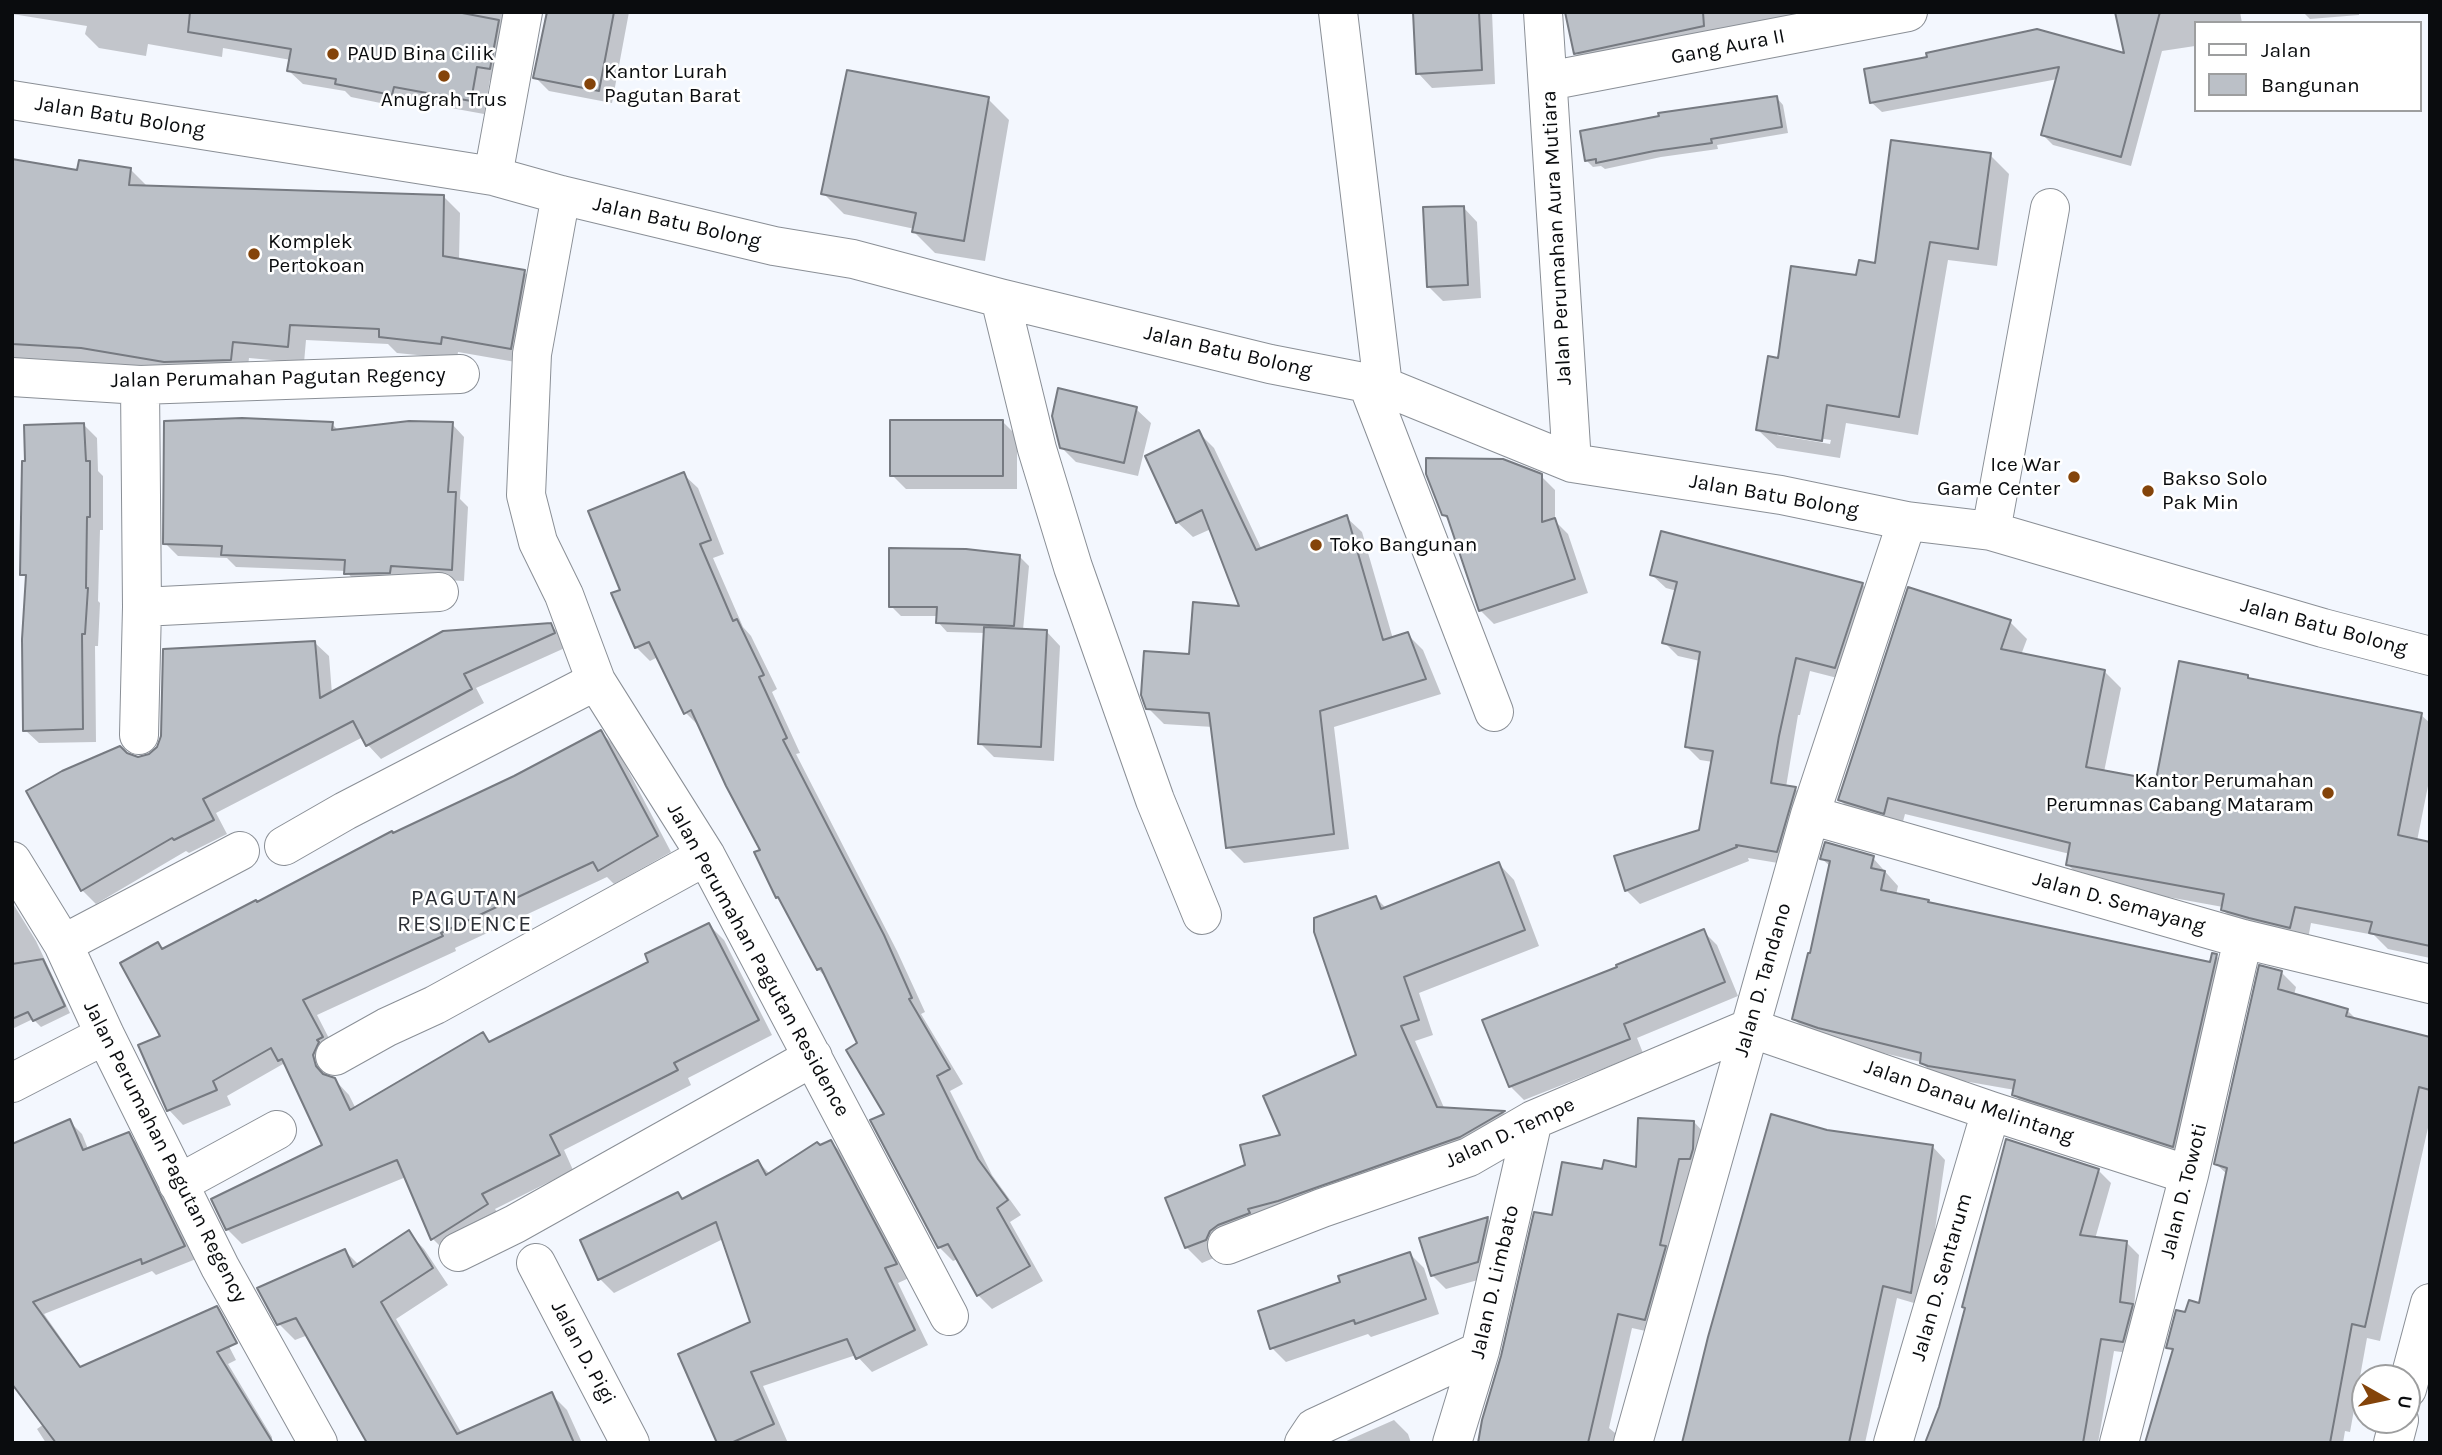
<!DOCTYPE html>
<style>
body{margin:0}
#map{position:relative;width:2442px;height:1455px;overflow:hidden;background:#f3f7fe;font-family:Karla,sans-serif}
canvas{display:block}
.frame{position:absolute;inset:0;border:14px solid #0a0c0e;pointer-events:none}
.legend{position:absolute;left:2194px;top:21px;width:228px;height:91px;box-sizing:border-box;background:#fff;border:2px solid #9d9e9f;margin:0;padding:9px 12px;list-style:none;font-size:21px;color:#0a0c0e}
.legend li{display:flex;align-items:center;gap:14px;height:35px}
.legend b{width:35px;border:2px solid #9d9e9f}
.north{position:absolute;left:2351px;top:1364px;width:70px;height:70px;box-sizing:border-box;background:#fff;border:2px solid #9d9e9f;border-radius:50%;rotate:99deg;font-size:19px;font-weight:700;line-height:28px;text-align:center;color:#0a0c0e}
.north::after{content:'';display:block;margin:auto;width:24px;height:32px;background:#84440a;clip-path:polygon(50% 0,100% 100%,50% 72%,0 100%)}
</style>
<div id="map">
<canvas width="2442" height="1455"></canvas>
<div class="frame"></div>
<ul class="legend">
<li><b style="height:9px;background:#fff"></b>Jalan</li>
<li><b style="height:19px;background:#bbc0c7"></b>Bangunan</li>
</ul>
<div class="north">U</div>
</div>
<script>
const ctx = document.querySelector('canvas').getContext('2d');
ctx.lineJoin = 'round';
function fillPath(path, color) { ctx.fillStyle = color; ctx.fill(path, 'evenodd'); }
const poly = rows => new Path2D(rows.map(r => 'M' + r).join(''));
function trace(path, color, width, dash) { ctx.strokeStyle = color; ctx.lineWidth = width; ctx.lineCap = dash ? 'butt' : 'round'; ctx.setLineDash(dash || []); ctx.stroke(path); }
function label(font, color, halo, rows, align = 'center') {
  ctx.font = font + ' Karla,sans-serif'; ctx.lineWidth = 5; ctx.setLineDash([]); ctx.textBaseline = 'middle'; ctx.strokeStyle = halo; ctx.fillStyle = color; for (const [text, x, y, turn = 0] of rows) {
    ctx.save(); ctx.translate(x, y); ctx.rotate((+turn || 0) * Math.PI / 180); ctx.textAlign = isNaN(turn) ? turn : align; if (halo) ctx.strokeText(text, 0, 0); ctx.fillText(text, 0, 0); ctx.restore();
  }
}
fillPath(poly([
 [12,12,519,12,504,82,490,80,484,114,407,100,405,108,351,97,345,91,303,84,289,71,291,60,223,48,222,57,148,44,146,56,99,48,85,34,87,26,12,14],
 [546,12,629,12,612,103,549,91,535,77],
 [1414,12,1492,12,1495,84,1432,88,1418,73],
 [1566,12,1814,12,1589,66,1576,53],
 [2122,12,2240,12,2242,23,2195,23,2195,46,2162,51,2131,166,2053,145,2043,135,2058,79,1882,112,1871,102,1866,70,2126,55],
 [2359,12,2359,15,2310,19,2303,12],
 [1777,98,1783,105,1788,133,1717,145,1718,149,1661,157,1605,169,1601,166,1593,167,1586,160,1661,118],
 [988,99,1009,120,985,261,935,253,914,232,915,229,844,214,823,193],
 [1990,155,2009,174,1997,266,1948,260,1918,435,1846,423,1840,458,1777,448,1758,430,1780,360,1858,277,1877,265],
 [1777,432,1831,440,1830,444,1777,435],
 [12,161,79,172,131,170,148,187,444,197,460,213,459,260,524,272,541,288,527,364,458,352,457,359,397,353,388,344,306,340,304,363,249,358,247,376,12,368],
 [1463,207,1477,222,1481,298,1443,301,1429,287],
 [1136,409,1151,423,1138,476,1076,462,1061,447],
 [1002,421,1017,436,1017,489,906,489,892,475],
 [332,424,339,431,452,424,464,437,460,499,468,507,464,581,403,578,359,586,346,571,236,567,227,558,178,556,165,543],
 [84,425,97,438,98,471,103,476,103,530,100,530,98,601,100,603,98,646,95,646,96,742,39,743,25,730],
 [1198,432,1214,448,1262,550,1346,517,1362,532,1393,639,1407,634,1423,650,1441,694,1334,727,1349,849,1244,863,1228,847,1213,727,1164,724,1148,708,1190,656,1242,608,1211,529,1193,537,1177,522],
 [683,474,698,488,724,554,713,558,743,627,751,636,777,689,772,692,800,753,796,754,897,951,925,1012,921,1014,963,1084,950,1091,992,1175,1021,1215,1010,1222,1043,1281,992,1309,978,1295,958,1259,953,1261,939,1247,860,1043,829,981,818,969,783,902,778,897,756,853,762,850,700,727,686,713,658,657,650,661,636,647,622,591],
 [1541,476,1555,490,1555,521,1568,534,1588,593,1494,624,1480,610,1450,522,1443,514],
 [1662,533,1863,585,1876,599,1849,681,1810,671,1800,715,1798,715,1786,787,1795,789,1809,802,1790,865,1748,858,1749,861,1640,904,1626,890,1701,832,1713,762,1700,760,1686,746,1700,661,1678,656,1664,642,1677,591,1666,588,1652,575],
 [1019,556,1029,566,1023,630,1046,631,1060,646,1054,761,994,757,980,743,986,633,947,632,938,622,938,616,901,616,891,606],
 [2010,622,2027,639,2021,655,2104,671,2121,688,2104,772,2157,782,2248,677,2252,681,2421,715,2430,723,2430,776,2417,841,2430,844,2430,958,2388,949,2374,935,2311,923,2307,944,2239,926,2222,909,2223,907,2085,882,2068,865,2070,854,1905,814,1901,829,1857,817,1840,800],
 [551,625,564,639,567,647,476,688,484,703,381,759,368,745,363,737,216,813,227,834,189,853,186,851,96,904,82,890,127,755,138,759,150,756,315,643,329,656,332,694],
 [601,732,616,747,671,852,614,884,607,877,455,948,456,951,317,1015,336,1052,327,1071,329,1078,334,1079,349,1095,356,1109,483,1034,492,1043,651,962,709,925,724,940,772,1035,688,1078,691,1085,564,1150,573,1170,495,1209,502,1219,448,1254,433,1239,406,1177,242,1244,227,1229,324,1146,289,1070,283,1064,227,1096,231,1105,183,1125,169,1110,162,1036,158,944,164,950],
 [1873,858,1898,886,1896,895,1928,901,1931,905,2211,964,2216,956,2230,969,2186,1159,2027,1108,2014,1094,2015,1090,1935,1076,1921,1062,1833,1041,1807,1032,1794,1019,1811,955,1831,867,1822,859],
 [1499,864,1514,880,1539,946,1419,993,1433,1035,1415,1041,1445,1110,1504,1113,1519,1127,1202,1263,1186,1247,1247,1166,1282,1136,1358,1056,1376,898,1386,908],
 [12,902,36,941,70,1013,41,1027,33,1019,12,1029],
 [1703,931,1717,945,1738,996,1637,1038,1643,1053,1524,1100,1510,1086,1619,968],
 [2281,972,2296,987,2294,995,2347,1010,2358,1021,2430,1039,2430,1119,2380,1341,2367,1338,2350,1432,2345,1431,2343,1443,2147,1443,2174,1352,2168,1347,2186,1314,2201,1306,2228,1175,2216,1164],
 [70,1122,82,1134,88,1149,128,1134,140,1146,196,1259,156,1275,152,1271,44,1314,82,1368,218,1325,236,1360,228,1364,272,1437,272,1443,46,1443,37,1429,44,1424,12,1381],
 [1694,1122,1708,1137,1659,1334,1632,1328,1609,1428,1626,1442,1480,1443,1554,1217,1603,1171,1638,1169],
 [1826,1132,1932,1146,1945,1160,1924,1306,1897,1298,1865,1443,1683,1443],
 [831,1142,845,1156,909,1278,898,1283,928,1345,872,1372,856,1355,763,1386,788,1443,718,1443,752,1323,723,1239,614,1293,600,1279,678,1194,684,1200,758,1162,770,1174],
 [2098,1170,2111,1183,2095,1239,2126,1242,2139,1255,2134,1307,2145,1319,2136,1354,2114,1351,2098,1443,1928,1443],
 [1488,1219,1502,1233,1492,1276,1446,1289,1432,1275,1421,1239],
 [409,1233,424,1249,448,1285,396,1319,462,1434,551,1394,567,1410,582,1443,368,1443,308,1335,295,1340,279,1324,345,1251,359,1265],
 [1410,1254,1424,1268,1439,1314,1371,1337,1368,1334,1286,1362,1272,1348,1343,1283],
 [1394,1420,1408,1434,1411,1443,1342,1443]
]), '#0003');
const building = poly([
 [190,12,457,12,499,20,490,69,477,67,471,101,394,87,392,95,335,84,336,79,287,71,291,49,188,32,190,12],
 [547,12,614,12,599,91,533,78,547,12],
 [1413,12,1479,12,1482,70,1416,74,1413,12],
 [1565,12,1703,12,1704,26,1574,54,1565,12],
 [2115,12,2160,12,2121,157,2041,135,2059,67,1870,103,1864,69,1927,57,1926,53,2037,29,2124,53,2115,12],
 [847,70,989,97,964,241,912,232,916,213,821,194,847,70],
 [1777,96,1782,127,1711,139,1712,143,1654,151,1596,163,1596,159,1585,161,1580,131,1659,116,1658,113,1777,96],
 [1891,140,1991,153,1978,249,1930,242,1899,417,1827,405,1822,441,1756,430,1768,356,1778,358,1791,266,1856,275,1859,260,1875,263,1891,140],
 [12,159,77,170,79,160,131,168,129,185,444,195,443,256,525,270,511,349,442,337,441,344,379,337,379,329,290,325,288,347,233,342,231,360,164,362,81,348,12,344,12,159],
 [1464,206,1468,285,1427,287,1423,207,1464,206],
 [1058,388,1137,407,1124,463,1060,448,1052,416,1058,388],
 [242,418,333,422,332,430,409,421,453,422,448,492,456,492,452,570,391,566,390,573,344,574,345,560,221,555,222,546,163,544,164,421,242,418],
 [890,420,1003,420,1003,476,890,476,890,420],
 [84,423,86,461,90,461,90,517,87,517,86,588,88,588,85,634,82,634,83,729,23,731,22,639,26,575,20,575,22,461,25,461,24,425,84,423],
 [1199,430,1256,550,1347,515,1383,640,1408,632,1426,679,1320,711,1334,834,1226,848,1209,713,1146,709,1141,695,1144,651,1189,654,1193,602,1239,606,1202,510,1176,523,1145,456,1199,430],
 [1426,458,1503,459,1542,474,1542,522,1555,518,1575,579,1479,611,1447,516,1442,515,1426,474,1426,458],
 [684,472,711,540,700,544,733,621,737,619,764,675,759,677,787,738,783,740,884,935,912,998,909,999,950,1069,937,1076,978,1159,1008,1200,997,1208,1030,1266,977,1296,948,1244,938,1248,870,1120,884,1114,846,1050,857,1043,821,968,817,970,778,897,776,898,754,852,760,850,726,786,691,710,684,714,649,642,635,648,611,593,620,590,588,511,684,472],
 [1661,531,1863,583,1835,668,1796,658,1779,736,1771,783,1796,787,1777,852,1736,845,1737,847,1625,891,1614,856,1699,830,1713,751,1685,747,1700,652,1662,643,1677,582,1650,575,1661,531],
 [889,548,966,549,1020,555,1014,626,936,623,937,607,889,607,889,548],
 [1908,587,2011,620,2001,649,2105,670,2086,767,2156,780,2179,661,2248,675,2248,678,2422,713,2398,835,2430,842,2430,946,2369,933,2372,922,2295,907,2290,928,2249,918,2221,910,2224,894,2066,865,2070,843,1888,798,1884,814,1838,800,1908,587],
 [551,623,555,633,464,674,472,689,366,746,353,721,203,799,214,820,174,840,172,838,81,891,26,791,62,771,120,746,127,753,138,757,149,754,157,747,161,736,163,649,315,641,320,698,443,631,551,623],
 [984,627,1047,630,1041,747,978,744,984,627],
 [601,730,658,836,598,871,593,862,441,933,443,936,303,1000,323,1037,317,1040,319,1042,313,1055,316,1066,323,1074,335,1078,350,1110,483,1032,489,1042,648,962,645,954,709,923,759,1020,674,1063,678,1070,550,1135,560,1155,482,1194,488,1204,431,1240,397,1160,226,1230,211,1199,322,1145,282,1059,278,1061,271,1048,213,1081,217,1090,167,1111,138,1045,160,1036,120,963,158,942,162,949,256,900,257,902,392,831,393,833,514,776,601,730],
 [1825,842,1874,856,1871,868,1885,871,1881,890,1929,900,1928,902,2210,962,2212,953,2217,954,2173,1147,2012,1095,2015,1080,1928,1066,1920,1063,1921,1053,1818,1028,1792,1019,1808,953,1810,953,1830,861,1820,859,1825,842],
 [1499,862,1525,930,1404,977,1419,1020,1401,1026,1437,1107,1505,1111,1460,1137,1278,1201,1248,1209,1250,1213,1218,1225,1210,1231,1206,1240,1185,1248,1165,1198,1245,1165,1240,1145,1280,1135,1263,1096,1356,1055,1314,932,1314,918,1376,896,1381,909,1499,862],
 [1704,929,1725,982,1624,1024,1630,1039,1509,1087,1482,1020,1617,967,1616,965,1704,929],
 [43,959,65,1006,33,1021,28,1012,12,1019,12,964,43,959],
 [2259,965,2282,971,2278,989,2348,1009,2346,1016,2430,1037,2430,1090,2419,1087,2365,1327,2352,1324,2330,1443,2145,1443,2173,1349,2166,1348,2176,1310,2185,1312,2189,1300,2199,1303,2227,1168,2214,1164,2259,965],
 [1771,1114,1827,1130,1933,1145,1911,1293,1883,1286,1849,1443,1682,1443,1708,1337,1771,1114],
 [1638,1118,1694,1121,1693,1149,1690,1159,1679,1159,1660,1245,1666,1246,1645,1320,1618,1314,1588,1443,1478,1443,1482,1420,1501,1356,1534,1212,1552,1215,1562,1162,1602,1169,1604,1160,1636,1167,1638,1118],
 [70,1119,83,1150,129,1132,185,1246,142,1264,141,1259,33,1302,80,1367,217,1306,237,1343,217,1352,273,1443,56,1443,12,1384,12,1144,70,1119],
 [2006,1139,2099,1169,2080,1235,2127,1241,2120,1302,2133,1304,2123,1342,2101,1339,2083,1443,1925,1443,1939,1407,1965,1308,1962,1307,2006,1139],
 [831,1140,897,1264,885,1268,915,1330,856,1359,847,1339,751,1372,774,1424,731,1443,717,1443,678,1354,750,1322,716,1222,598,1280,580,1240,678,1192,682,1199,758,1160,766,1175,817,1142,820,1145,831,1140],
 [1488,1217,1478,1262,1431,1276,1419,1238,1488,1217],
 [409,1230,433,1268,381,1302,457,1434,552,1392,574,1443,367,1443,296,1318,277,1325,257,1288,345,1249,353,1267,409,1230],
 [1410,1252,1426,1299,1355,1324,1354,1320,1270,1349,1258,1311,1340,1282,1338,1276,1410,1252]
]);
fillPath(building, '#bbc0c7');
trace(building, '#767a81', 2);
const minor = poly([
 [1338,12,1383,386],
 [1543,12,1572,463],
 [1548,81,1908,12],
 [12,100,493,176,561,195,774,246,853,259,1000,298,1270,364,1383,386,1572,463,1781,495,1907,521,1991,531,2323,628,2430,656],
 [493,176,523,12],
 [561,195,532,354,526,495,538,542,564,595,596,681,706,856,949,1316],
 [1000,298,1037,449,1073,567,1155,800,1202,915],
 [12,377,140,385,460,374],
 [1367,382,1494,712],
 [1991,531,2050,208],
 [142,607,439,592],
 [139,735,142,607,140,385],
 [1810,815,2243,939,2430,984],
 [284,846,345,811,596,681],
 [12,861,63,944,105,1035,220,1267,318,1443],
 [63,944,240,851],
 [335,1056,387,1027,435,1005,706,856],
 [12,1083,105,1035],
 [178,1184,277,1130],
 [1227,1245,1322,1208,1469,1157,1533,1120,1750,1028,1991,1111,2189,1175],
 [458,1252,515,1224,813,1057],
 [536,1263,630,1443],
 [2407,1389,2430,1303],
 [1304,1443,1314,1428,1480,1351],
 [1452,1443,1480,1351,1533,1120],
 [1633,1443,1810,815,1907,521],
 [1893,1443,1991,1111],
 [2119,1443,2189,1175,2243,939],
 [2393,1443,2399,1420]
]);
trace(minor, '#8a8f96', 40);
trace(minor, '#fff', 38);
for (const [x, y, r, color] of [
 [333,54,7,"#84440a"],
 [444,76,7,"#84440a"],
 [590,84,7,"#84440a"],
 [254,254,7,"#84440a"],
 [2074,477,7,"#84440a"],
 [2148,491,7,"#84440a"],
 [1316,545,7,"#84440a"],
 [2328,793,7,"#84440a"]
]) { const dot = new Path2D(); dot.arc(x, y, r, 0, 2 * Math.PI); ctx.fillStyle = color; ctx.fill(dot); trace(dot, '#fff', 2.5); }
label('21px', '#0a0c0e', '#fff', [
 ["Gang Aura II",1728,47,-11],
 ["Jalan Batu Bolong",120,117,9],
 ["Jalan Batu Bolong",677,223,13],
 ["Jalan Perumahan Aura Mutiara",1557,238,-93],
 ["Jalan Batu Bolong",1228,352,13],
 ["Jalan Perumahan Pagutan Regency",278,378,-1],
 ["Jalan Batu Bolong",1774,496,10],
 ["Jalan Batu Bolong",2324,627,15],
 ["Jalan D. Semayang",2119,903,16],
 ["Jalan Perumahan Pagutan Residence",758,960,61],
 ["Jalan D. Tandano",1763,980,-74],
 ["Jalan Danau Melintang",1969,1102,19],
 ["Jalan D. Tempe",1510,1133,-25],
 ["Jalan Perumahan Pagutan Regency",165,1152,63],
 ["Jalan D. Towoti",2184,1191,-76],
 ["Jalan D. Sentarum",1942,1277,-74],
 ["Jalan D. Limbato",1495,1282,-77],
 ["Jalan D. Pigi",583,1353,62]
]);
label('21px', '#0a0c0e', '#fff', [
 ["PAUD Bina Cilik",347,54],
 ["Kantor Lurah",604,72],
 ["Pagutan Barat",604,96],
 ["Anugrah Trus",444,100,"center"],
 ["Komplek",268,242],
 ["Pertokoan",268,266],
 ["Ice War",2060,465,"right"],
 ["Game Center",2060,489,"right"],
 ["Bakso Solo",2162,479],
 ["Pak Min",2162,503],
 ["Toko Bangunan",1330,545],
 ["Kantor Perumahan",2314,781,"right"],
 ["Perumnas Cabang Mataram",2314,805,"right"]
], 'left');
ctx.letterSpacing = '2px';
label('23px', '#2c2f35', '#fff', [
 ["PAGUTAN",465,898],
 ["RESIDENCE",465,924]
]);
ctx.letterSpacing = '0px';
</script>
